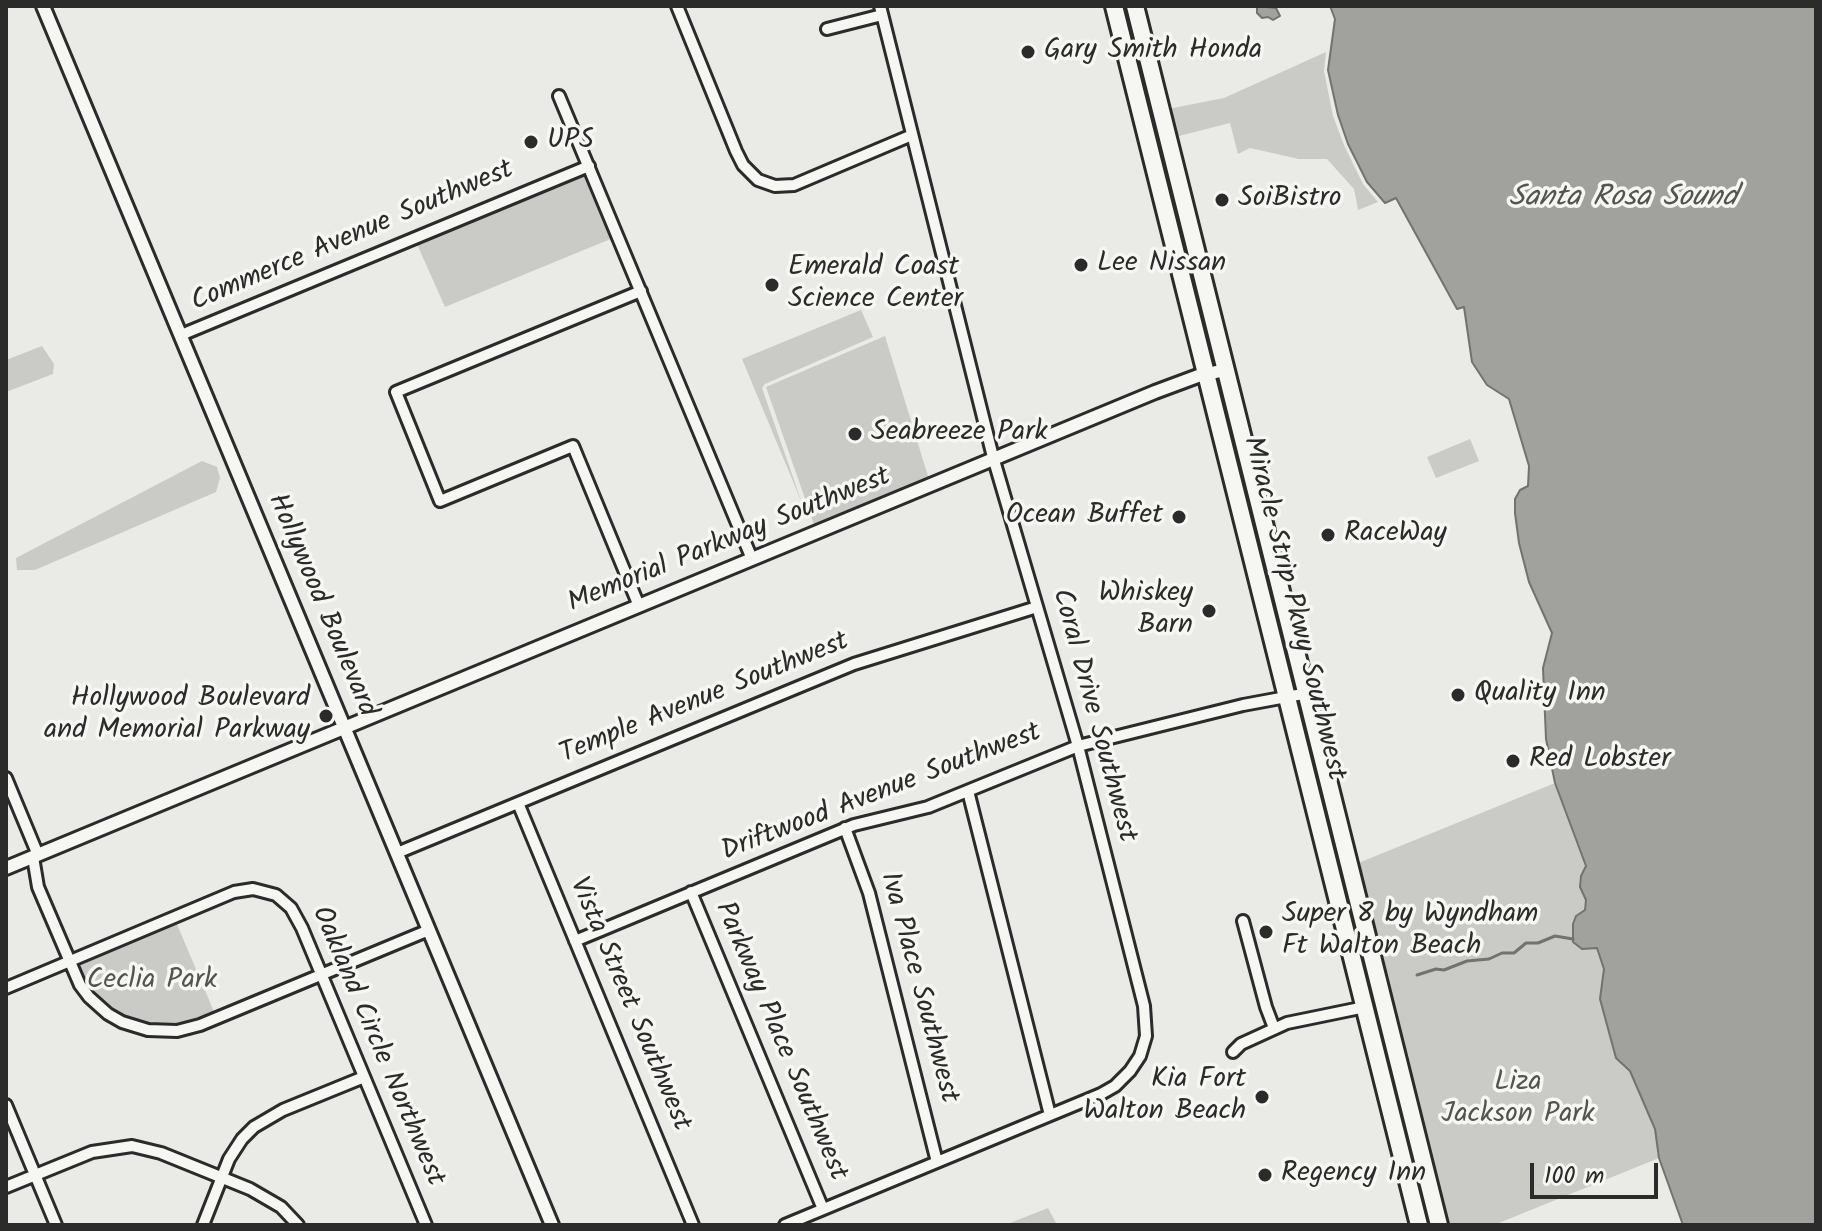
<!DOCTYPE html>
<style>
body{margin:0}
#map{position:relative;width:1822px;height:1231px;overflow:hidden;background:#eaeae6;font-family:Kalam,sans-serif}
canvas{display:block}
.frame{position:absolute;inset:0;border:8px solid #2b2b2b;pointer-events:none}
.scale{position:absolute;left:1530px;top:1163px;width:128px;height:36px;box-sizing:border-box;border:4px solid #2b2b2b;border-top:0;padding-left:10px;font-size:24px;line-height:28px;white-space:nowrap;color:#2b2b2b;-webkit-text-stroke:6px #f6f6f2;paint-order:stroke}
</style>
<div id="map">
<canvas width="1822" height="1231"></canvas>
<div class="frame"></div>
<div class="scale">100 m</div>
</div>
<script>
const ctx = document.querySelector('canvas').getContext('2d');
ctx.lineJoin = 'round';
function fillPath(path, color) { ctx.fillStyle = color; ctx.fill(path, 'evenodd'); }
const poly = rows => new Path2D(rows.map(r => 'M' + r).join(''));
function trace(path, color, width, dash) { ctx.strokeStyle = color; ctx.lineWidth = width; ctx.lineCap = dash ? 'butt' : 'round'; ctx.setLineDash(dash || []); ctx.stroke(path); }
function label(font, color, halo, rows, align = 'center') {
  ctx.font = font + ' Kalam,sans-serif'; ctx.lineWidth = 7; ctx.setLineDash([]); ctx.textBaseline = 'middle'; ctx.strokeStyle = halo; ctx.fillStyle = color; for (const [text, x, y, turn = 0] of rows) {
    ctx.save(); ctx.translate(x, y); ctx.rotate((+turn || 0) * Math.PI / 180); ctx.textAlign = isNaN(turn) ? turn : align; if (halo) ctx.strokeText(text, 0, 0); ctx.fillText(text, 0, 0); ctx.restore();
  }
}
fillPath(poly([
 [1326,52,1324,71,1333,116,1344,145,1363,184,1378,202,1358,210,1354,189,1327,159,1299,159,1250,148,1238,154,1230,123,1175,137,1168,109,1224,98],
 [586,172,613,238,445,307,416,242],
 [861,310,873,337,765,384,762,388,802,503,742,359],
 [885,336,931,486,817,533,766,387],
 [42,346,54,364,53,374,6,392,6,360],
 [1470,439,1479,461,1436,478,1427,457],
 [202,461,217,467,220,478,216,492,35,570,17,570,16,558],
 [1555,783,1586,866,1581,876,1580,887,1586,900,1585,910,1576,916,1573,924,1597,947,1604,969,1600,999,1616,1058,1630,1071,1655,1130,1659,1158,1494,1225,1439,1225,1351,866],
 [176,922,215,1014,182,1027,149,1027,116,1015,87,990,76,968,78,965],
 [1048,1208,1057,1225,1005,1225]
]), '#cacac7');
const water = poly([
 [1257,6,1276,8,1280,16,1273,20,1268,17,1262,18,1257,13,1257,6],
 [1330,6,1816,6,1816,1225,1683,1225,1659,1158,1655,1129,1630,1071,1616,1058,1600,999,1604,969,1597,948,1582,949,1573,942,1573,924,1576,916,1585,910,1586,900,1580,887,1581,876,1586,866,1555,783,1546,739,1543,668,1552,633,1529,582,1519,543,1515,513,1515,499,1520,490,1528,486,1529,466,1509,399,1487,385,1472,362,1464,307,1457,309,1396,198,1385,203,1367,182,1348,144,1338,115,1328,70,1335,19,1330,6]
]);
fillPath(water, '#a1a19e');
trace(water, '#727270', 2);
trace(poly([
 [1417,975,1436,969,1444,970,1467,961,1489,959,1502,953,1514,953,1526,943,1538,943,1555,936,1573,939]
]), '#727270', 3);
const minor = poly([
 [677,6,736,151,743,165,758,180,775,186,794,185,912,135],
 [827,29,882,15],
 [559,96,752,559],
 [181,335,589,166],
 [639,606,573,446,440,501,396,392,641,291],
 [6,778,38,855],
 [968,791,1050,1115],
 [518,803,693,1225],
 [845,828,869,893,937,1162],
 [397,853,854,664,1037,607],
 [33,857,38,887,80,985,89,997,108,1014,122,1022,148,1030,177,1031,200,1025,429,930],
 [691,892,823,1209],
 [1243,921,1266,1007,1274,1028],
 [575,941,854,825,928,807,1078,746,1243,705,1308,693],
 [6,988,234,892,253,889,276,895,291,908,302,928,426,1225],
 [1233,1052,1241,1044,1287,1023,1365,1007],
 [6,1105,56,1225],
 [6,1187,92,1152,132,1146,161,1153,250,1189,281,1207,298,1225],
 [203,1225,229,1159,242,1139,254,1127,283,1110,364,1077],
 [785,1225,1101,1094,1115,1086,1130,1071,1140,1056,1146,1036,1144,1006,1078,746,993,457,880,6]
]);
const tertiary = poly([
 [43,6,552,1225],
 [6,868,1155,392,1198,376,1225,370]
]);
const trunk = poly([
 [1114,6,1419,1225],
 [1135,6,1439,1225]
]);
trace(minor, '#2b2b2b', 16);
trace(tertiary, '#2b2b2b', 18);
trace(trunk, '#2b2b2b', 22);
trace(minor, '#f6f6f2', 10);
trace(tertiary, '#f6f6f2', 12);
trace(trunk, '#f6f6f2', 16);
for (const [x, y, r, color] of [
 [1028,52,8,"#2b2b2b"],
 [531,142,8,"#2b2b2b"],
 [1222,200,8,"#2b2b2b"],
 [1081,265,8,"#2b2b2b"],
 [772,285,8,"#2b2b2b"],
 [855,434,8,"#2b2b2b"],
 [1179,517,8,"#2b2b2b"],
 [1328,535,8,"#2b2b2b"],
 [1209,611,8,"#2b2b2b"],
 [1458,695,8,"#2b2b2b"],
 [326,716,8,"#2b2b2b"],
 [1513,761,8,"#2b2b2b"],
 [1266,932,8,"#2b2b2b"],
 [1262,1097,8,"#2b2b2b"],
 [1265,1175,8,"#2b2b2b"]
]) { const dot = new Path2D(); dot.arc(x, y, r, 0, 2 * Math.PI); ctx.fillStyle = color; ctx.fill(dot); trace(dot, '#f6f6f2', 3); }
label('28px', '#2b2b2b', '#f6f6f2', [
 ["Gary Smith Honda",1044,52],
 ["UPS",547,142],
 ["SoiBistro",1238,200],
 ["Lee Nissan",1097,265],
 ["Emerald Coast",788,269],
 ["Science Center",788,301],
 ["Seabreeze Park",871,434],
 ["Ocean Buffet",1163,517,"right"],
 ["RaceWay",1344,535],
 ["Whiskey",1193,595,"right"],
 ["Barn",1193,627,"right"],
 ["Quality Inn",1474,695],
 ["Hollywood Boulevard",310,700,"right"],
 ["and Memorial Parkway",310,732,"right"],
 ["Red Lobster",1529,761],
 ["Super 8 by Wyndham",1282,916],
 ["Ft Walton Beach",1282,948],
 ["Kia Fort",1246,1081,"right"],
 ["Walton Beach",1246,1113,"right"],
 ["Regency Inn",1281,1175]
], 'left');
label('28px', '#2b2b2b', '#f6f6f2', [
 ["Commerce Avenue Southwest",353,238,-23],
 ["Memorial Parkway Southwest",730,542,-22],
 ["Hollywood Boulevard",320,606,67],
 ["Miracle Strip Pkwy Southwest",1292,609,76],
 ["Temple Avenue Southwest",705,700,-22],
 ["Coral Drive Southwest",1092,716,75],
 ["Driftwood Avenue Southwest",882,794,-21],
 ["Iva Place Southwest",917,988,75],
 ["Vista Street Southwest",628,1005,67],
 ["Parkway Place Southwest",779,1042,67],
 ["Oakland Circle Northwest",376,1047,67]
]);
label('28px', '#535352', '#f6f6f2', [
 ["Ceclia Park",152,982],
 ["Liza",1518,1084],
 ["Jackson Park",1518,1116]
]);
label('italic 30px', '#545453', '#f6f6f2', [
 ["Santa Rosa Sound",1623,200]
]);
</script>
